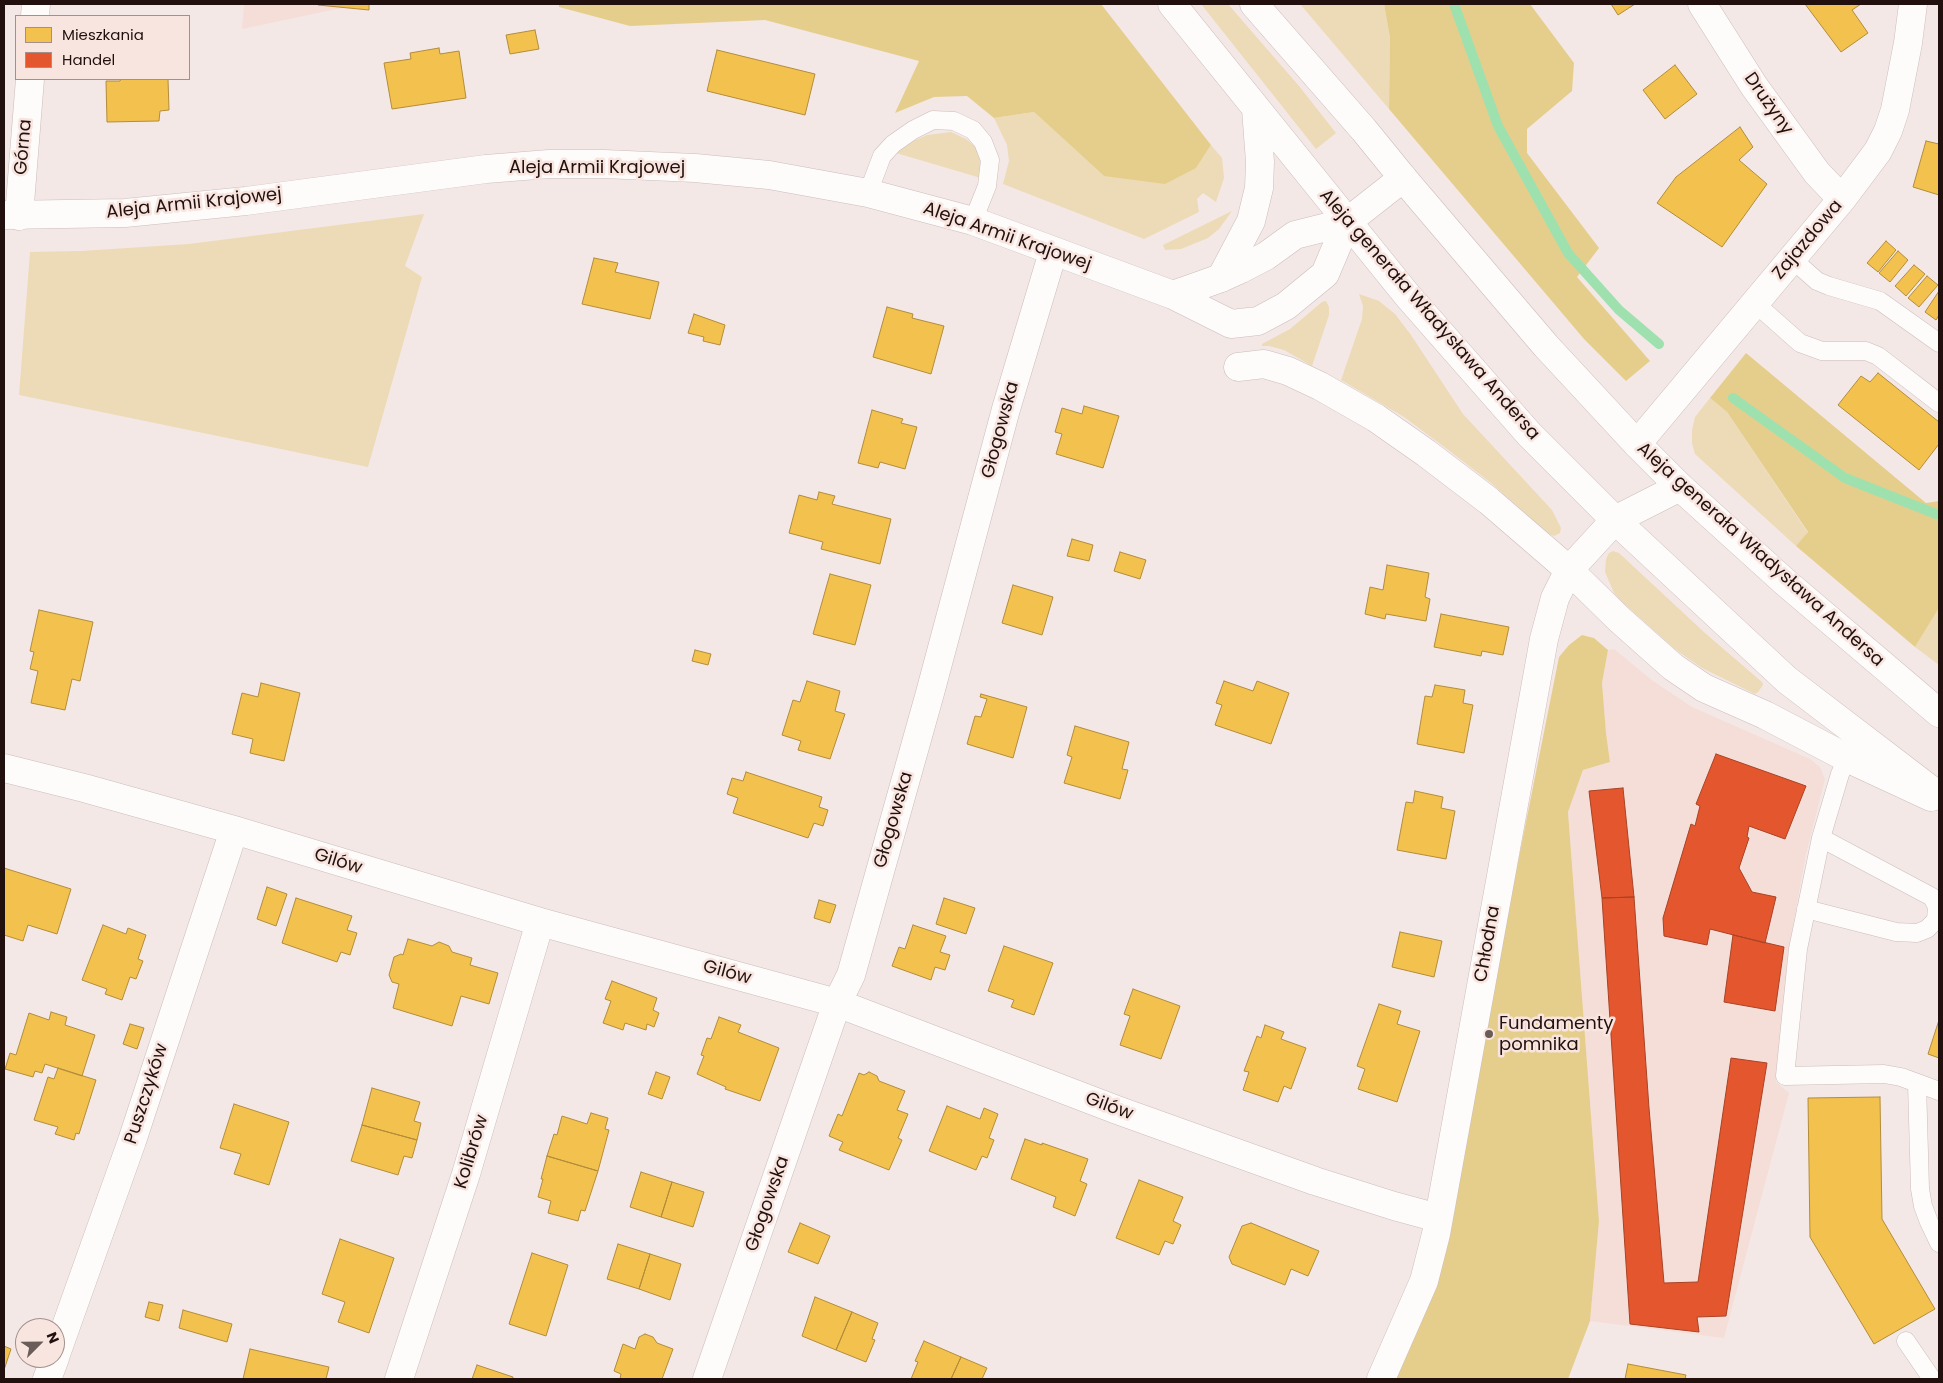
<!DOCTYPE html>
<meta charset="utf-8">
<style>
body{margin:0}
#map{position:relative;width:1943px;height:1383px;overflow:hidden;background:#f3e8e6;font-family:Poppins,sans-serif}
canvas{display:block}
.frame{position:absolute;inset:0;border:5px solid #21100d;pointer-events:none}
.legend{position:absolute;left:15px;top:15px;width:175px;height:65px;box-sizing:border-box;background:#f9e5e0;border:1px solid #a3908c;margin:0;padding:6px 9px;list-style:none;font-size:15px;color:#21100d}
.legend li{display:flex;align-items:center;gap:10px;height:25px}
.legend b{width:25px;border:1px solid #a3908c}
.north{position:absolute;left:15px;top:1318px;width:50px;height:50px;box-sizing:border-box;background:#f9e5e0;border:1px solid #a3908c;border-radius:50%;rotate:67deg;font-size:14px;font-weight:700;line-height:20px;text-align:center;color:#21100d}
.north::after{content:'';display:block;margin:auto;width:18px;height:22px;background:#6a5c59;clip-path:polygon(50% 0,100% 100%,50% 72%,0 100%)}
</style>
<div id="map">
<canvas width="1943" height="1383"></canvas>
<div class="frame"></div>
<ul class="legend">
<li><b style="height:14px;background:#f2c14e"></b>Mieszkania</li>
<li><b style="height:14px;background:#e4572e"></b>Handel</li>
</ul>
<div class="north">N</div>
</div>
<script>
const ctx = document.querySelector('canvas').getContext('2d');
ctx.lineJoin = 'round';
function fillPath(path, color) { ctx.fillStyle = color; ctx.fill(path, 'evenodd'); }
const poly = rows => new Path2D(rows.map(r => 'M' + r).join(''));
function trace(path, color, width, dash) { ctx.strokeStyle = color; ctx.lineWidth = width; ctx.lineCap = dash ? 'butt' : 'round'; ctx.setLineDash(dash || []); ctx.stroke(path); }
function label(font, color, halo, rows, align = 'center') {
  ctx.font = font + ' Poppins,sans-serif'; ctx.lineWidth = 5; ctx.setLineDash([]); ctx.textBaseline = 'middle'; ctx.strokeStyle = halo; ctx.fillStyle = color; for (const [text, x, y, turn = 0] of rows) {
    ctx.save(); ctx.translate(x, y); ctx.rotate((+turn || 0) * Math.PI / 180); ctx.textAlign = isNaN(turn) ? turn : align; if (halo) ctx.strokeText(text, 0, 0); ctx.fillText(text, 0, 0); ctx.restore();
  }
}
fillPath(poly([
 [244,4,360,4,242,29],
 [1614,649,1653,681,1692,707,1810,759,1820,767,1825,779,1806,854,1789,947,1776,1082,1789,1093,1724,1338,1590,1321,1599,1221,1568,812,1583,770,1610,762,1606,733,1602,683,1608,650]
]), '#f5ddd8');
fillPath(poly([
 [1201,4,1228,4,1299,86,1336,133,1316,149],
 [1300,4,1384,4,1390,38,1389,109],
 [1034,112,1104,176,1196,168,1211,145,1222,158,1224,178,1216,202,1203,193,1197,199,1199,212,1144,239,1003,184,1009,161,1007,145,994,118],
 [951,132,966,139,978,149,981,165,981,178,896,153,911,142,927,135],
 [1232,211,1219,229,1208,238,1181,249,1165,250,1163,245],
 [424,214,405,266,422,277,368,467,19,395,30,252,81,251,189,244],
 [1359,294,1379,301,1395,314,1411,335,1463,414,1552,510,1561,528,1560,533,1554,536,1549,534,1491,483,1447,449,1404,417,1341,380,1362,319,1363,306],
 [1326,301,1329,307,1329,315,1312,366,1284,350,1269,346,1262,346,1262,344,1290,329,1322,302],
 [1710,398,1727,412,1808,533,1796,546,1695,454,1692,443,1692,430,1695,417],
 [1613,551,1619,553,1705,633,1762,682,1763,685,1758,692,1755,694,1702,668,1676,650,1622,602,1614,593,1605,572,1606,559,1609,553],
 [1939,608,1939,665,1915,647]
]), '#ecdbb6');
fillPath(poly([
 [559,4,1101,4,1211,145,1196,168,1165,184,1104,176,1034,112,994,118,967,96,934,97,895,113,919,61,765,20,630,26,559,7],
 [1384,4,1530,4,1574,63,1572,91,1527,129,1527,153,1599,248,1577,277,1650,361,1626,381,1584,339,1389,109,1390,38],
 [1746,353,1926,503,1939,501,1939,608,1915,647,1796,546,1808,532,1727,412,1710,398],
 [1582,635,1594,638,1608,650,1602,683,1606,733,1610,762,1583,770,1568,812,1599,1221,1590,1321,1568,1379,1389,1379,1492,992,1559,657,1569,645]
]), '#e5ce8c');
const homes = poly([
 [318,4,369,4,369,10,318,5,318,4],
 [1611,4,1635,4,1618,15,1611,4],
 [1805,4,1861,4,1852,10,1868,33,1841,52,1805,4],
 [535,30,539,49,510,54,506,35,535,30],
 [439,48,440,54,459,51,466,98,392,109,384,63,411,59,410,53,439,48],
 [717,50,815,74,805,115,707,91,717,50],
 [1675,65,1697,94,1665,119,1643,90,1675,65],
 [121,79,168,79,169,110,160,111,159,121,107,122,106,81,120,81,121,79],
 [1740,127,1753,147,1739,160,1767,184,1722,247,1657,203,1676,177,1740,127],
 [1926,141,1939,144,1939,195,1913,187,1926,141],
 [1886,241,1896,250,1878,272,1867,263,1886,241],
 [1898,251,1908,260,1890,282,1879,273,1898,251],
 [594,258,618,263,615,272,659,282,650,319,582,304,594,258],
 [1914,265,1925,274,1906,296,1895,286,1914,265],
 [1927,276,1938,285,1919,307,1908,298,1927,276],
 [1939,291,1939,315,1936,320,1925,312,1939,291],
 [887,307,913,314,912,318,944,326,931,374,873,357,887,307],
 [694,314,725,325,720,345,703,341,704,337,688,333,694,314],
 [1878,373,1939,422,1939,444,1919,470,1838,405,1861,376,1870,382,1878,373],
 [1084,406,1119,416,1103,468,1056,454,1062,434,1055,432,1062,408,1082,414,1084,406],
 [872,410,903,419,901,423,917,427,905,469,880,462,878,468,858,463,872,410],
 [819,492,835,496,832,504,891,519,880,564,821,549,823,542,789,533,799,495,817,500,819,492],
 [1072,539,1093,545,1089,561,1067,556,1072,539],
 [1120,552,1146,560,1140,579,1114,571,1120,552],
 [1387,565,1429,573,1425,597,1430,599,1426,621,1386,614,1385,619,1365,614,1370,587,1383,590,1387,565],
 [830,574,871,585,855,645,813,634,830,574],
 [1013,585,1053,597,1042,635,1002,623,1013,585],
 [39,610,93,622,80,681,72,679,65,710,31,703,38,671,30,669,34,652,30,651,39,610],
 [1441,614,1509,627,1503,655,1482,651,1481,656,1434,647,1441,614],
 [695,650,711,654,708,665,692,661,695,650],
 [807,681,840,691,835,711,845,714,830,759,798,750,801,741,782,735,793,700,800,702,807,681],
 [1224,681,1253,691,1257,681,1289,693,1271,744,1215,725,1222,705,1216,703,1224,681],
 [261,683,300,693,284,761,250,753,253,739,232,734,242,693,258,697,261,683],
 [1435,685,1465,690,1463,703,1473,705,1464,753,1417,744,1425,696,1432,697,1435,685],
 [981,694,1027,707,1013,758,967,744,975,716,981,717,987,699,980,697,981,694],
 [1075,726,1129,742,1122,769,1128,770,1120,799,1064,783,1072,757,1067,755,1075,726],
 [746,772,822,797,819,807,828,810,823,826,814,823,808,838,733,813,738,798,727,794,732,778,743,781,746,772],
 [1415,791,1443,797,1441,808,1455,811,1446,859,1397,850,1406,802,1413,803,1415,791],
 [4,868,71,889,57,934,28,925,23,941,4,935,4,868],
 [267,887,287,894,276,926,257,919,267,887],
 [296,898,352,916,347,930,357,933,350,955,341,952,337,962,282,943,296,898],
 [944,898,975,908,966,934,936,924,944,898],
 [819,900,836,905,830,923,814,918,819,900],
 [103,925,126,934,128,928,146,935,138,959,143,961,136,979,130,977,122,1000,105,994,107,989,82,980,103,925],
 [913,925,946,936,940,952,950,955,945,970,935,967,931,980,892,966,899,947,905,949,913,925],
 [1400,932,1442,941,1434,977,1392,967,1400,932],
 [408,939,432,946,439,942,449,946,452,952,472,958,470,965,498,973,489,1004,461,996,452,1026,393,1008,399,984,392,982,389,975,394,957,401,954,403,955,408,939],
 [1004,946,1053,963,1034,1015,1011,1007,1014,1000,988,991,1004,946],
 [612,981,657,998,653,1010,659,1013,654,1027,647,1024,646,1030,625,1023,623,1030,603,1023,611,1001,605,999,612,981],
 [1133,989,1180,1006,1161,1059,1120,1045,1130,1016,1124,1014,1133,989],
 [1379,1004,1401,1011,1397,1024,1420,1031,1397,1102,1358,1089,1365,1069,1357,1066,1379,1004],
 [51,1012,67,1017,65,1025,95,1035,82,1076,45,1064,42,1073,35,1071,33,1077,5,1069,10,1053,16,1055,29,1013,49,1020,51,1012],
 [719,1017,741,1025,738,1032,779,1048,760,1101,725,1089,726,1087,697,1074,704,1056,701,1055,707,1038,711,1039,719,1017],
 [1939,1020,1939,1058,1928,1054,1939,1020],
 [130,1024,144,1028,137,1049,123,1044,130,1024],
 [1265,1025,1284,1032,1281,1039,1306,1048,1291,1089,1284,1086,1278,1102,1243,1090,1249,1072,1244,1071,1257,1036,1261,1038,1265,1025],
 [58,1068,96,1080,79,1134,76,1133,74,1140,55,1134,58,1127,34,1120,48,1077,54,1079,58,1068],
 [656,1072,670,1077,662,1099,648,1094,656,1072],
 [869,1072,877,1076,879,1081,905,1091,897,1110,908,1114,898,1138,902,1140,889,1170,839,1150,843,1142,829,1136,838,1114,842,1116,859,1073,864,1075,869,1072],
 [372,1088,420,1102,414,1121,421,1123,417,1140,362,1125,372,1088],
 [1880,1097,1882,1219,1935,1309,1874,1344,1810,1237,1808,1098,1880,1097],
 [234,1104,289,1122,269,1185,234,1174,241,1154,220,1148,234,1104],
 [947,1106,980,1119,984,1108,998,1114,989,1138,994,1140,987,1158,982,1156,976,1170,929,1151,947,1106],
 [591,1113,608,1118,605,1129,609,1130,598,1171,547,1156,554,1134,557,1135,562,1116,587,1124,591,1113],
 [362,1125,417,1140,412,1158,404,1156,398,1175,351,1161,362,1125],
 [1025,1139,1042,1145,1042,1143,1088,1159,1080,1181,1087,1184,1075,1216,1053,1207,1056,1197,1011,1179,1025,1139],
 [547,1156,598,1171,585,1211,581,1210,578,1221,548,1213,551,1201,538,1197,543,1179,541,1179,547,1156],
 [641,1172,672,1182,661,1217,630,1207,641,1172],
 [1139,1180,1183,1197,1173,1221,1181,1225,1173,1244,1165,1241,1159,1255,1116,1238,1139,1180],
 [672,1182,704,1192,693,1227,661,1217,672,1182],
 [800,1223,830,1236,818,1264,788,1252,800,1223],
 [1251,1223,1319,1251,1308,1276,1291,1269,1285,1285,1232,1264,1229,1257,1242,1226,1251,1223],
 [340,1239,394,1258,369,1333,338,1322,345,1302,322,1294,340,1239],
 [618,1244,650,1254,639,1289,607,1279,618,1244],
 [532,1253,568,1265,546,1336,509,1324,532,1253],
 [650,1254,681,1264,670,1300,639,1289,650,1254],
 [815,1297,852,1312,836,1350,802,1336,815,1297],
 [149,1302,163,1305,159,1321,145,1317,149,1302],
 [183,1310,232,1324,227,1342,179,1328,183,1310],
 [852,1312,878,1323,872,1339,875,1340,866,1362,836,1350,852,1312],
 [645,1334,653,1337,657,1343,673,1349,662,1379,620,1379,621,1374,614,1371,623,1344,635,1349,639,1337,645,1334],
 [924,1341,961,1357,951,1379,911,1379,918,1362,915,1361,924,1341],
 [4,1346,11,1349,4,1370,4,1346],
 [250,1349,329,1367,326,1379,243,1379,250,1349],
 [961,1357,987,1368,982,1379,951,1379,961,1357],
 [1628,1364,1686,1375,1685,1379,1625,1379,1628,1364],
 [477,1365,513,1377,513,1379,472,1379,477,1365]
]);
fillPath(homes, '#f2c14e');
trace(homes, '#b38c3a', 1);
const shops = poly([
 [1716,754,1806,786,1785,839,1749,826,1747,837,1749,838,1739,868,1752,892,1776,897,1765,943,1710,929,1707,945,1664,936,1663,918,1691,824,1695,826,1700,806,1696,804,1716,754],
 [1623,788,1634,897,1602,898,1589,791,1623,788],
 [1634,897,1649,1108,1664,1283,1698,1282,1731,1058,1767,1063,1726,1316,1697,1317,1699,1332,1630,1324,1602,898,1634,897],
 [1733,935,1784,947,1775,1011,1724,1002,1733,935]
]);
fillPath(shops, '#e4572e');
trace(shops, '#aa4224', 1);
trace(poly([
 [1454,4,1498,126,1568,253,1619,310,1659,344],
 [1733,398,1845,478,1936,514,1939,514]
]), '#9ee1af', 10);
const service = poly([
 [868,193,882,156,893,144,913,130,933,120,954,121,973,130,983,142,990,160,987,186,973,221],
 [1792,259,1817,281,1829,286,1880,301,1939,343],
 [1756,304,1800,343,1822,351,1866,351,1878,356,1939,403],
 [1847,758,1840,774,1821,838,1798,949,1785,1076,1884,1074,1901,1077,1939,1091],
 [1806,909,1896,932,1917,933,1927,929,1936,920,1937,907,1932,897,1821,838],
 [1917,1083,1920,1189,1923,1206,1929,1222,1939,1243],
 [1906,1341,1932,1379]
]);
const minor = poly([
 [1702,4,1754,86,1817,173,1842,199],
 [35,16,36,4],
 [19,216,30,79],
 [1238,367,1264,364,1288,371,1320,386,1376,418,1426,453,1489,501,1569,570,1619,619,1673,667,1704,688,1765,715,1847,758,1931,797],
 [1637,444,1842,199,1878,151,1888,131,1895,110,1908,43,1913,4],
 [4,768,84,788,234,830,540,922,837,1003,1117,1110,1315,1181,1394,1206,1438,1218],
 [55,1357,132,1141,234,830],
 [47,1379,55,1358],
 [399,1379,466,1174,540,922],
 [707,1379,837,1003,851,975,930,693,1006,409,1053,252],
 [1381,1379,1424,1281,1436,1234,1544,639,1555,598,1569,570,1615,520,1680,487]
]);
const tertiary = poly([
 [4,215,125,213,246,201,486,169,549,164,604,164,695,168,769,175,868,193,973,221,1173,295,1231,324,1258,321,1286,306,1325,274,1347,222],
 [1173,295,1221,278,1241,269,1266,256,1295,235,1347,222,1403,178]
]);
const secondary = poly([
 [1172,4,1407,295,1529,434,1615,520,1787,680,1939,796],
 [1254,4,1364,130,1403,178,1546,346,1637,444,1680,487,1785,582,1939,713],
 [1221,278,1251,221,1259,188,1260,162,1256,109]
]);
trace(service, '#cbbdbb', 19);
trace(minor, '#cbbdbb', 29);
trace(tertiary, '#cbbdbb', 29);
trace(secondary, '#cbbdbb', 29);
trace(service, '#fdfcfb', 18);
trace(minor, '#fdfcfb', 28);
trace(tertiary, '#fdfcfb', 28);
trace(secondary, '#fdfcfb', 28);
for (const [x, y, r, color] of [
 [1489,1034,5,"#6a5c59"]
]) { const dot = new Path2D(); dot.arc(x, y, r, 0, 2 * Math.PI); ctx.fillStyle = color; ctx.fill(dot); trace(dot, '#f9e5e0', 2); }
label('18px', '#21100d', '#f9e5e0', [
 ["Drużyny",1768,104,55],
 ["Górna",24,147,-85],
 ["Aleja Armii Krajowej",597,168],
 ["Aleja Armii Krajowej",194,204,-6],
 ["Aleja Armii Krajowej",1007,237,19],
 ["Zajazdowa",1808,240,-50],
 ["Aleja generała Władysława Andersa",1429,315,49],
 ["Głogowska",1001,430,-75],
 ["Aleja generała Władysława Andersa",1760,555,42],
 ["Głogowska",894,820,-74],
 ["Gilów",338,862,17],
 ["Chłodna",1488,944,-80],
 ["Gilów",727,973,15],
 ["Puszczyków",147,1094,-72],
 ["Gilów",1109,1107,20],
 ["Kolibrów",472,1152,-73],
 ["Głogowska",768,1204,-71]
]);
label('18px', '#21100d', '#f9e5e0', [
 ["Fundamenty",1499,1024],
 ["pomnika",1499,1045]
], 'left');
</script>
